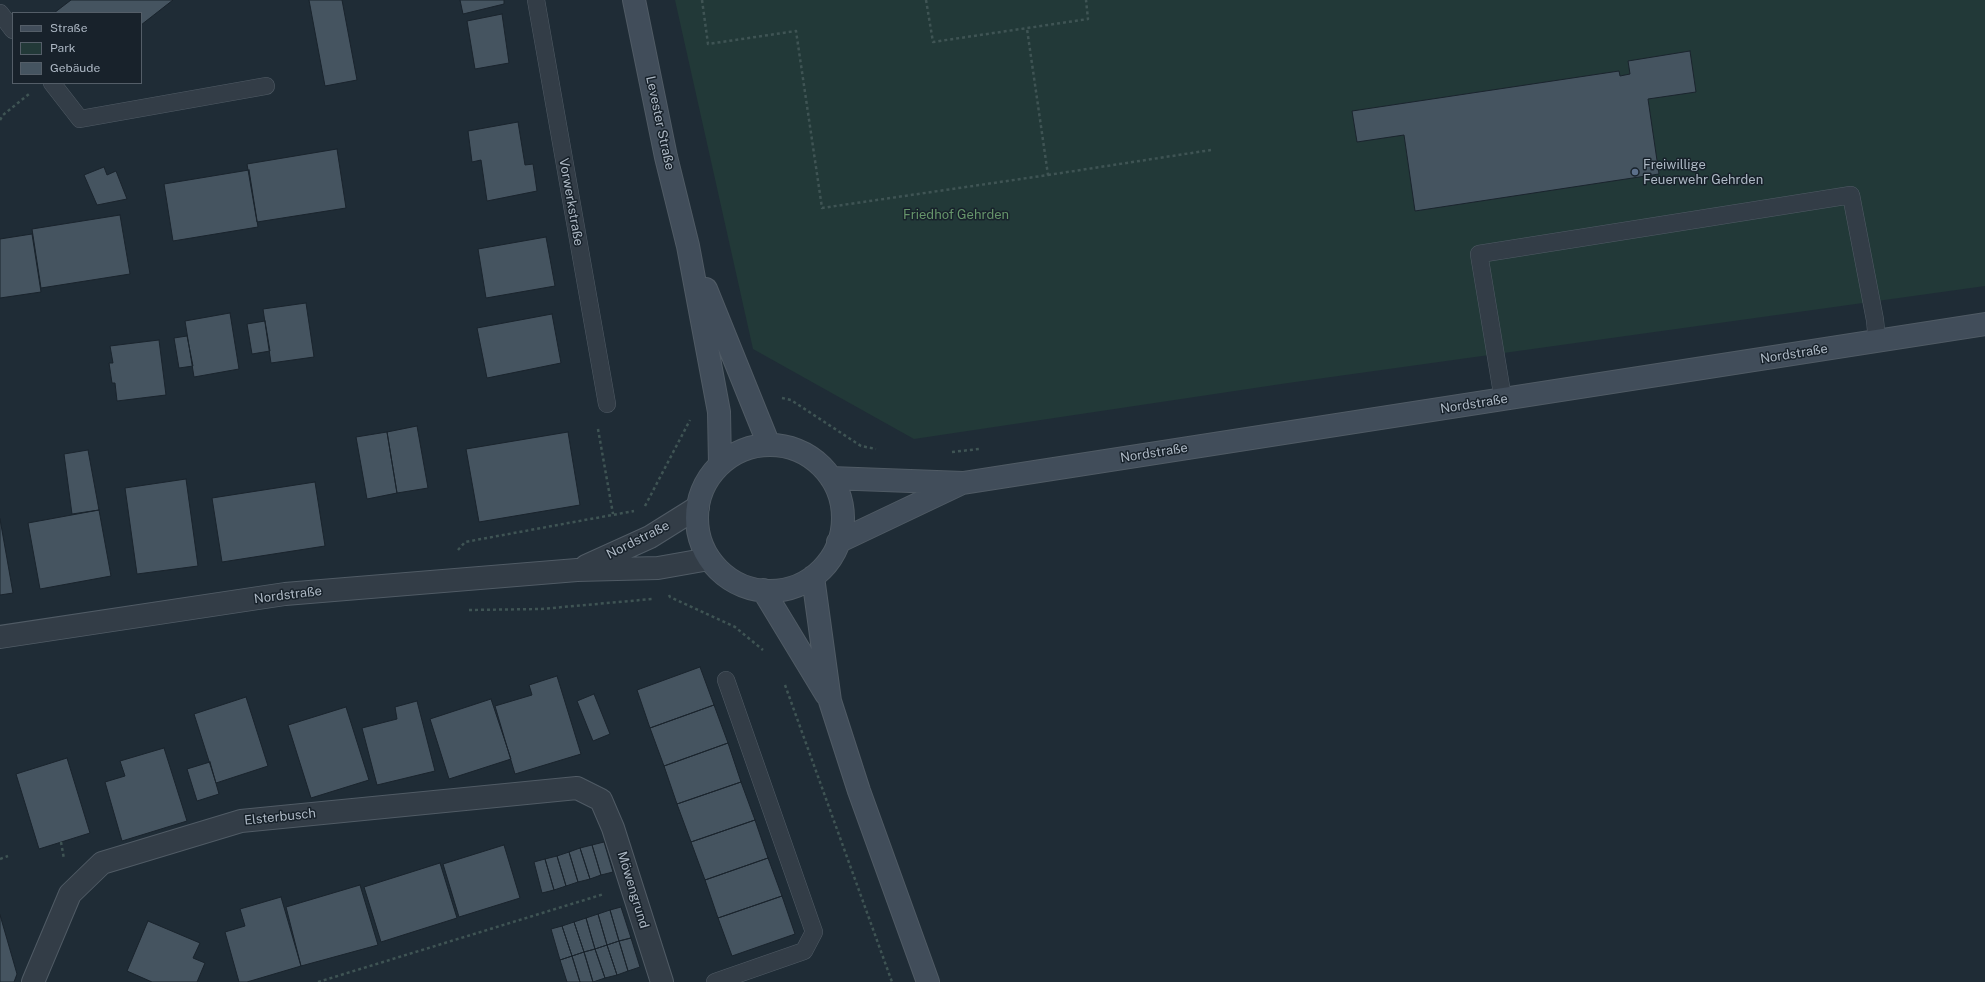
<!DOCTYPE html>
<meta charset="utf-8">
<style>
body{margin:0}
#map{position:relative;width:1985px;height:982px;overflow:hidden;background:#1f2c36;font-family:"Public Sans",sans-serif}
canvas{display:block}
.legend{position:absolute;left:12px;top:12px;width:130px;height:72px;box-sizing:border-box;background:#18222b;border:1px solid #545e68;margin:0;padding:5px 7px;list-style:none;font-size:12px;color:#adb8c4}
.legend li{display:flex;align-items:center;gap:8px;height:20px}
.legend b{width:20px;border:1px solid #545e68}
</style>
<div id="map">
<canvas width="1985" height="982"></canvas>
<ul class="legend">
<li><b style="height:5px;background:#414d5a"></b>Straße</li>
<li><b style="height:11px;background:#223938"></b>Park</li>
<li><b style="height:11px;background:#455460"></b>Gebäude</li>
</ul>
</div>
<script>
const ctx = document.querySelector('canvas').getContext('2d');
ctx.lineJoin = 'round';
function fillPath(path, color) { ctx.fillStyle = color; ctx.fill(path, 'evenodd'); }
const poly = rows => new Path2D(rows.map(r => 'M' + r).join(''));
function trace(path, color, width, dash) { ctx.strokeStyle = color; ctx.lineWidth = width; ctx.lineCap = dash ? 'butt' : 'round'; ctx.setLineDash(dash || []); ctx.stroke(path); }
function label(font, color, halo, rows, align = 'center') {
  ctx.font = font + ' "Public Sans",sans-serif'; ctx.lineWidth = 3; ctx.setLineDash([]); ctx.textBaseline = 'middle'; ctx.strokeStyle = halo; ctx.fillStyle = color; for (const [text, x, y, turn = 0] of rows) {
    ctx.save(); ctx.translate(x, y); ctx.rotate((+turn || 0) * Math.PI / 180); ctx.textAlign = isNaN(turn) ? turn : align; if (halo) ctx.strokeText(text, 0, 0); ctx.fillText(text, 0, 0); ctx.restore();
  }
}
fillPath(poly([
 [675,0,1985,0,1985,286,1288,383,914,439,753,349]
]), '#223938');
const building = poly([
 [71,0,173,0,141,25,141,13,54,13,71,0],
 [309,0,342,0,357,80,325,86,309,0],
 [460,0,504,0,504,4,463,14,460,0],
 [502,14,509,63,475,69,467,21,502,14],
 [1690,51,1696,92,1648,99,1659,174,1415,211,1404,135,1357,142,1352,111,1619,71,1620,76,1630,74,1628,61,1690,51],
 [518,122,525,165,533,164,537,191,487,201,481,160,472,162,468,131,518,122],
 [337,149,346,208,257,222,247,164,337,149],
 [104,167,107,175,116,171,127,199,97,205,84,175,104,167],
 [249,170,258,227,173,241,164,184,249,170],
 [120,215,130,274,41,288,32,229,120,215],
 [32,234,41,292,0,298,0,239,32,234],
 [546,237,555,286,486,298,478,249,546,237],
 [306,303,314,357,271,363,263,309,306,303],
 [230,313,239,369,194,377,185,321,230,313],
 [552,314,561,363,487,378,477,328,552,314],
 [265,321,270,351,252,354,247,324,265,321],
 [187,336,193,366,179,368,174,338,187,336],
 [159,340,166,395,117,401,115,383,112,383,109,363,113,363,110,346,159,340],
 [417,426,428,488,397,493,387,432,417,426],
 [387,432,397,493,367,499,356,437,387,432],
 [568,432,580,505,479,522,466,449,568,432],
 [88,450,99,510,72,514,64,454,88,450],
 [186,479,198,566,137,574,125,488,186,479],
 [315,482,325,546,222,562,212,498,315,482],
 [99,510,111,576,40,589,28,523,99,510],
 [0,519,13,593,0,595,0,519],
 [700,667,714,705,650,728,637,690,700,667],
 [557,676,581,754,515,774,495,706,532,695,529,685,557,676],
 [594,694,610,734,593,741,577,701,594,694],
 [246,697,268,766,216,783,194,714,246,697],
 [491,699,511,759,449,779,430,719,491,699],
 [417,701,435,771,377,785,362,728,397,719,395,707,417,701],
 [714,705,728,743,664,766,650,728,714,705],
 [346,707,369,780,311,798,288,725,346,707],
 [728,743,741,782,677,804,664,766,728,743],
 [164,748,187,821,122,841,105,782,125,776,120,761,164,748],
 [67,758,90,833,39,849,16,774,67,758],
 [210,762,219,794,197,801,187,769,210,762],
 [741,782,755,820,691,842,677,804,741,782],
 [755,820,768,858,705,880,691,842,755,820],
 [604,842,613,872,601,875,592,845,604,842],
 [504,845,520,898,459,917,443,864,504,845],
 [592,845,601,875,590,879,580,848,592,845],
 [580,848,590,879,578,882,569,852,580,848],
 [569,852,578,882,566,886,557,856,569,852],
 [557,856,566,886,554,890,545,859,557,856],
 [768,858,782,896,718,918,705,880,768,858],
 [545,859,554,890,542,893,534,862,545,859],
 [440,863,457,918,381,942,364,887,440,863],
 [360,885,378,945,301,966,286,907,360,885],
 [782,896,795,934,732,956,718,918,782,896],
 [281,897,301,966,247,982,239,982,225,932,245,926,240,909,281,897],
 [621,907,631,938,619,941,610,910,621,907],
 [610,910,619,941,607,945,598,914,610,910],
 [598,914,607,945,595,949,586,918,598,914],
 [0,915,17,974,14,982,0,982,0,915],
 [586,918,595,949,584,952,574,922,586,918],
 [148,921,200,943,193,958,205,963,197,982,152,982,127,971,148,921],
 [574,922,584,952,572,956,562,926,574,922],
 [562,926,572,956,560,960,551,929,562,926],
 [631,938,640,967,628,971,619,941,631,938],
 [619,941,628,971,617,975,607,945,619,941],
 [607,945,617,975,605,978,595,949,607,945],
 [595,949,605,978,593,982,584,952,595,949],
 [584,952,593,982,580,982,572,956,584,952],
 [572,956,580,982,567,982,560,960,572,956]
]);
fillPath(building, '#455460');
trace(building, '#1a242d', 1);
const lane = poly([
 [536,0,607,404],
 [0,13,13,30],
 [52,83,80,119,266,86],
 [1503,399,1479,254,1851,195,1875,320,1877,341],
 [715,982,804,951,814,932,726,680]
]);
const street = poly([
 [586,566,650,537,698,507],
 [0,637,285,594,577,570,658,568,709,559],
 [33,982,70,894,102,863,241,821,577,788,601,800,613,828,662,982]
]);
const secondary = poly([
 [634,0,666,157,688,246,719,412,720,464],
 [706,289,769,445],
 '697 518a73 73 0 1 1 146 0a73 73 0 1 1-146 0Z',
 [831,478,963,483,1985,324],
 [838,542,960,484],
 [813,577,830,701,859,791,928,982],
 [763,590,826,694]
]);
trace(lane, '#505b65', 18);
trace(street, '#505b65', 24);
trace(secondary, '#505b65', 24);
trace(poly([
 [702,0,708,44,796,31,822,208,1048,175,1027,29],
 [926,0,933,42,1088,19,1086,0],
 [0,120,3,115,29,94],
 [1048,175,1211,150],
 [782,398,791,400,861,446,876,449],
 [598,429,613,514],
 [952,452,979,449],
 [645,506,690,420],
 [458,550,465,542,634,511],
 [669,595,670,597,735,627,763,650],
 [469,610,541,609,652,599],
 [785,685,892,982],
 [61,842,64,859],
 [0,859,8,856],
 [318,982,604,894]
]), '#3f5454', 2.5, [3, 3]);
trace(lane, '#333d47', 17);
trace(street, '#333d47', 22);
trace(secondary, '#414d5a', 22);
for (const [x, y, r, color] of [
 [1635,172,4,"#5c6f8a"]
]) { const dot = new Path2D(); dot.arc(x, y, r, 0, 2 * Math.PI); ctx.fillStyle = color; ctx.fill(dot); trace(dot, '#18222b', 1.5); }
label('13px', '#adb8c4', '#18222b', [
 ["Levester Straße",660,123,78],
 ["Vorwerkstraße",571,202,80],
 ["Nordstraße",1794,354,-9],
 ["Nordstraße",1474,404,-9],
 ["Nordstraße",1154,453,-9],
 ["Nordstraße",638,540,-27],
 ["Nordstraße",288,595,-7],
 ["Elsterbusch",280,817,-6],
 ["Möwengrund",633,890,73]
]);
label('13px', '#adb8c4', '#18222b', [
 ["Freiwillige",1643,165],
 ["Feuerwehr Gehrden",1643,180]
], 'left');
label('13px', '#65946a', '#18222b', [
 ["Friedhof Gehrden",956,215]
]);
</script>
